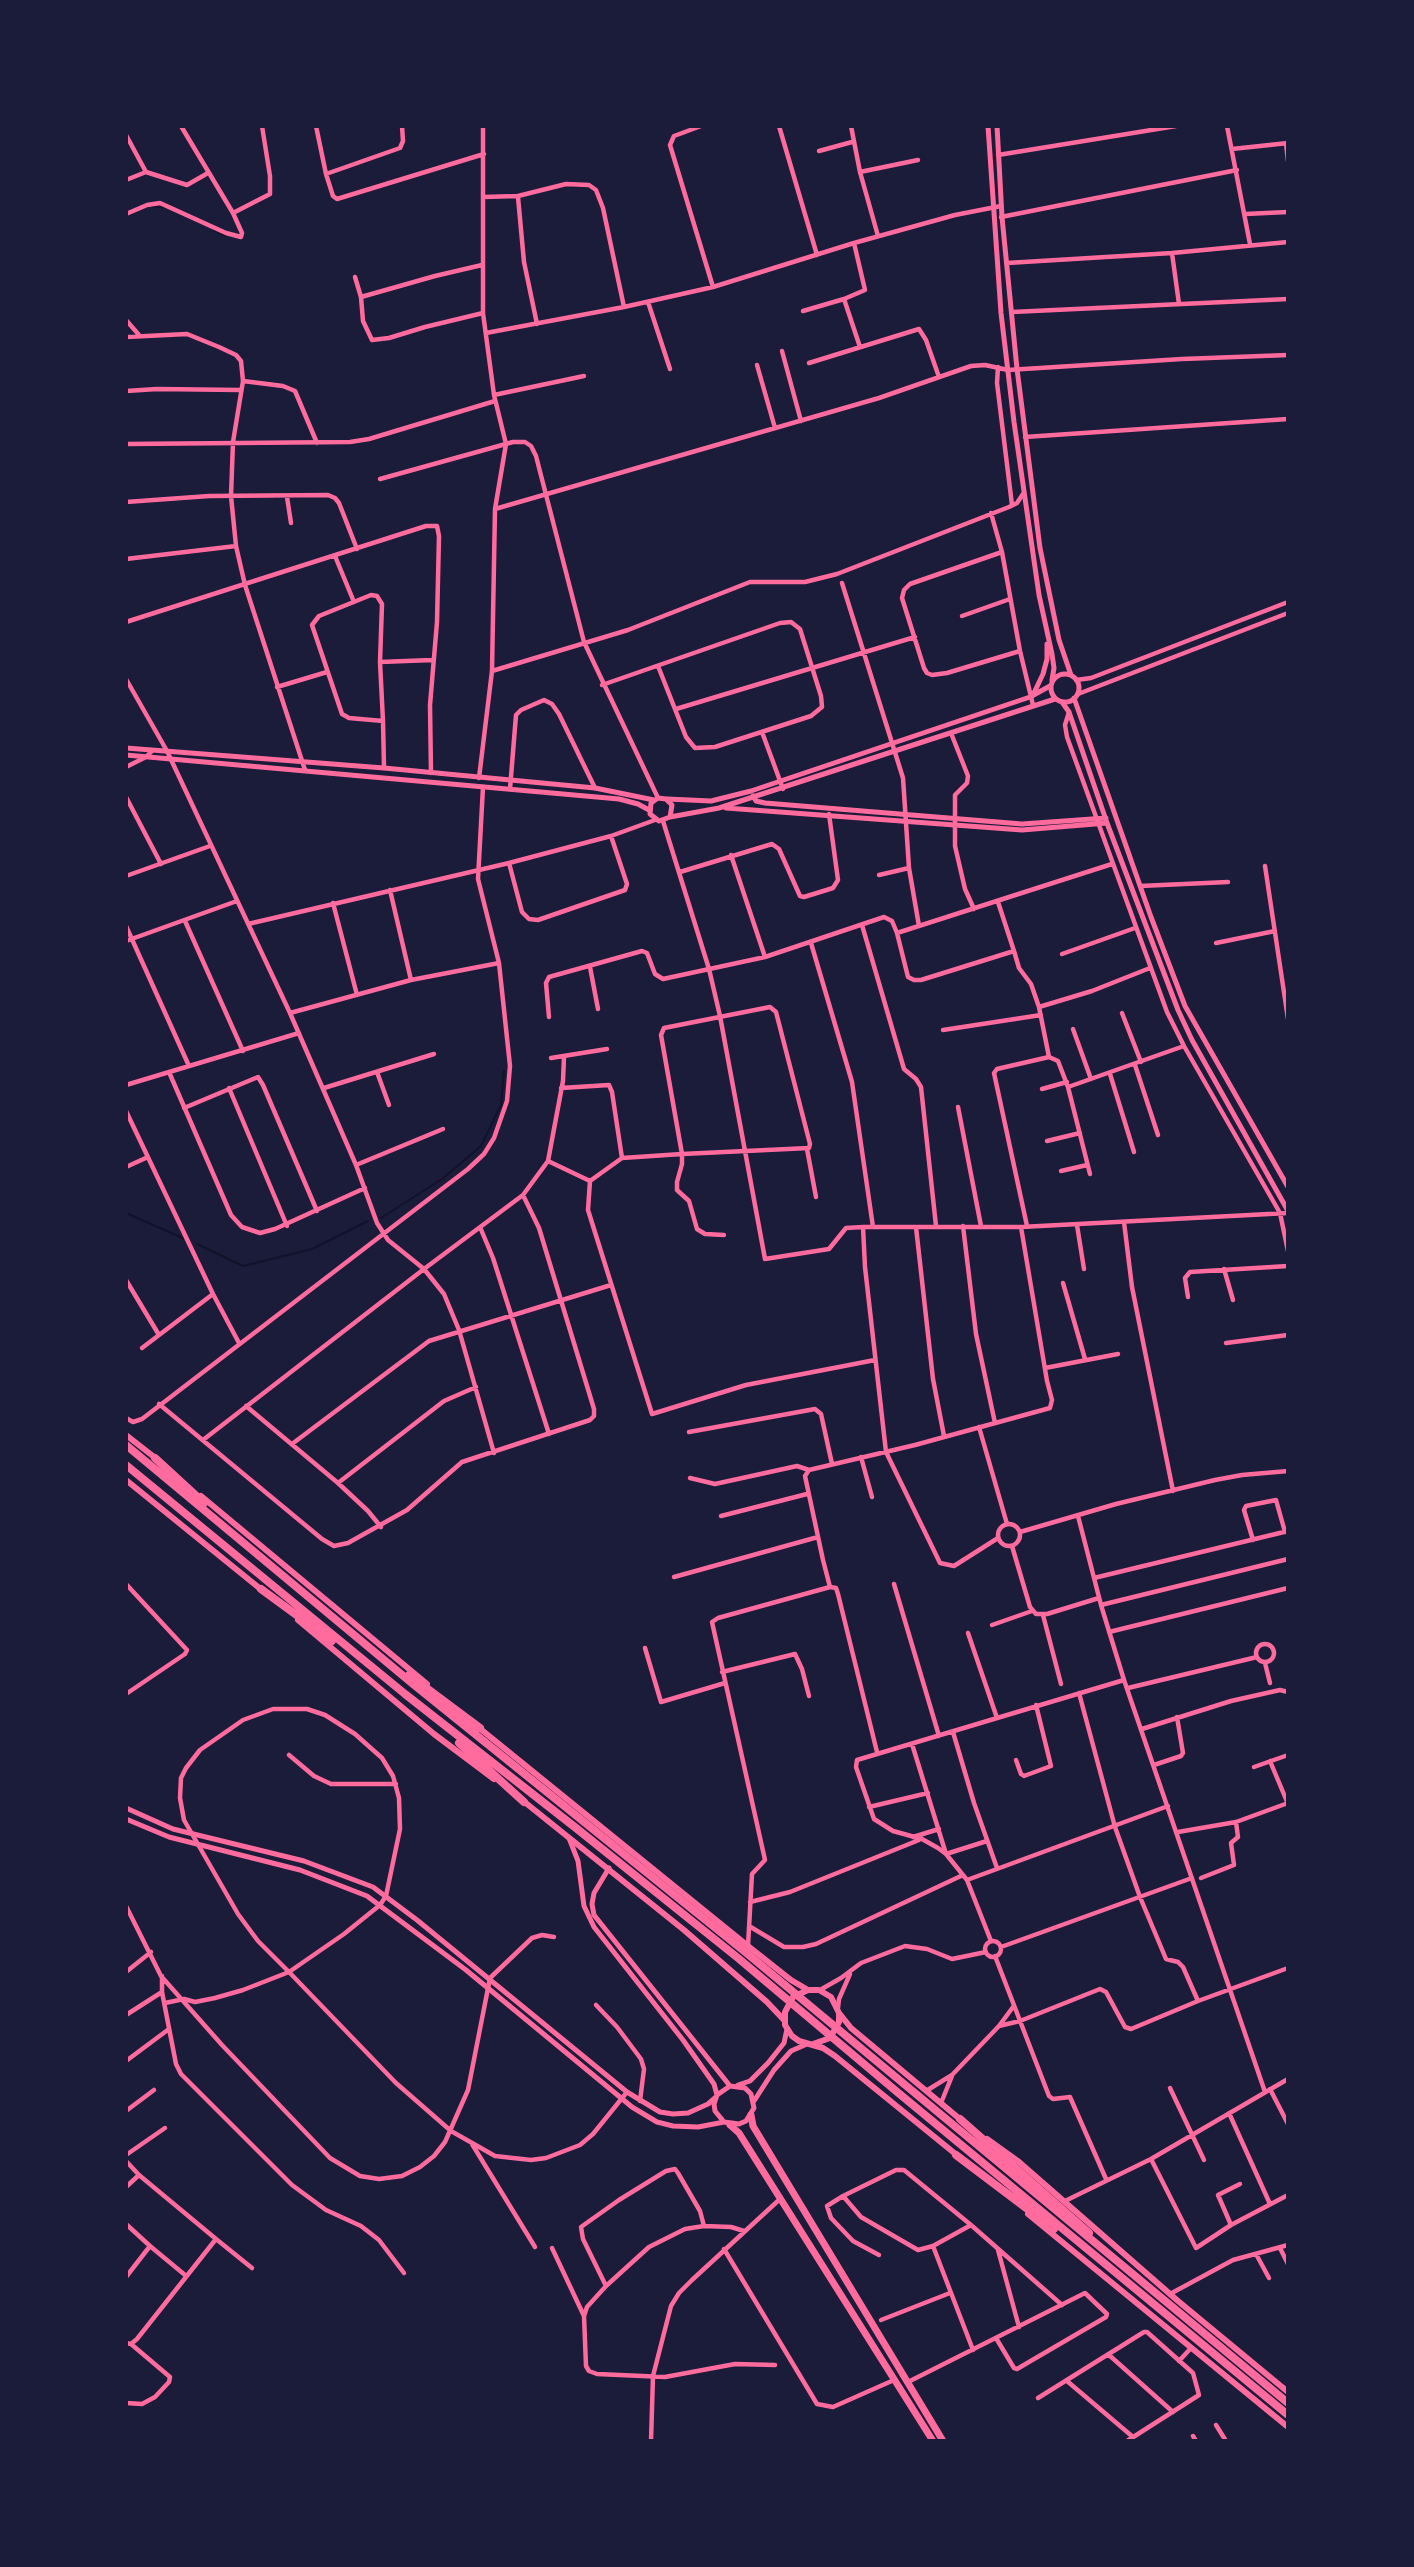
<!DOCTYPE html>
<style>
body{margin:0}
#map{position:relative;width:1414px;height:2567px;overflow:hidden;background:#1b1b3a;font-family:Bitter,serif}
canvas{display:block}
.frame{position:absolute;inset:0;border:128px solid #1b1b3a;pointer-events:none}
</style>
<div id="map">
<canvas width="1414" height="2567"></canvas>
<div class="frame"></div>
</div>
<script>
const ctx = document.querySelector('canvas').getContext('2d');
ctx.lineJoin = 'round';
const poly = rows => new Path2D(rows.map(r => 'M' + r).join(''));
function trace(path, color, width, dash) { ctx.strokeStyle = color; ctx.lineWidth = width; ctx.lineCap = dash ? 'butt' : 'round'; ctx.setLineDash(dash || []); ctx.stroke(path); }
trace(poly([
 [153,206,165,207],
 [214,230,226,236],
 [126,1213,185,1239],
 [381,1218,442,1179,481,1146,501,1105,504,1070],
 [197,1244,243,1266,312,1249,368,1221]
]), '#12122b', 2);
trace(poly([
 [316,126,326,174,333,196,337,199,484,154],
 [701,126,674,136,670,145,713,287],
 [779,126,817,255],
 [851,126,860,172,878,236],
 [1227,126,1250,244],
 [126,135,146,172],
 [1286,143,1288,161],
 [1232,149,1288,143],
 [819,151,852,142],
 [998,155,1176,126],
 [146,172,187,185,208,173],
 [860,172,918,160],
 [326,174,400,148,403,141,402,126],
 [126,180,146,172],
 [483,197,518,196,566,184,589,185,596,190,603,208,624,307],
 [518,197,524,262,537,324],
 [233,213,270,194,270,176,262,126],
 [126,214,147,205,160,203,226,233,241,237,242,233,233,213,181,126],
 [1245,214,1288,212],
 [1001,217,1237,170],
 [854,243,865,290,844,299,860,347],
 [1172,253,1179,304],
 [1007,263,1172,253,1288,242],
 [355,277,361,297,363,321,372,340,389,338,425,327,483,313],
 [361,297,435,276,482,265],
 [648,302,670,369],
 [803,311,844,299],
 [1012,312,1288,299],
 [126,320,139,335],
 [486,333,624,307,713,287,854,243,955,215,1001,206],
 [126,337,187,334,219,347,236,355,241,361,243,381,233,442,231,496,236,546,245,585,305,770],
 [782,351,801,421],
 [809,363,919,329,926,340,939,377],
 [757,365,775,428],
 [998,367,997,383,1012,505],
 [243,381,283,386,295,391,317,443],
 [126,391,157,389,240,390],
 [494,395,584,376],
 [1025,437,1288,419],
 [126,444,350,442,369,439,495,401],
 [380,479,513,442,525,442,531,446,536,456,584,642,658,798],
 [287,497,291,523],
 [126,502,209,496,328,495,335,498,339,503,357,549],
 [495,509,879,398,971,366,985,365,1008,370,1182,359,1288,355],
 [991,513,1002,552,1020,651,1033,705],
 [1002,552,910,584,904,590,902,598,924,668,927,673,932,675,947,673,1020,651],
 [335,556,354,602],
 [126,559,236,546],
 [842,583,903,778,909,868,919,926],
 [962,616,1010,599],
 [126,622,426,526,437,526,439,536,437,622,430,705,431,773],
 [380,662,432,660],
 [492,671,628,630,750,582,805,582,837,574,1009,507,1017,503,1023,494],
 [126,679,167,751,290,1013,356,1165,377,1223,388,1240,424,1269,444,1294,459,1330,494,1453],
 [1076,680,1091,678,1288,602],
 [602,685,780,623,791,622,800,629,821,696,822,707,811,716,715,747,695,748,686,737,658,666],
 [277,687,327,672],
 [1078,694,1288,613],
 [676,709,915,637],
 [1069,712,1065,725,1067,737,1167,1012,1184,1046,1280,1213,1288,1251],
 [383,721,349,718,342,714,312,625,319,616,371,595,377,596,382,604,380,662,383,721,384,768],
 [762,732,783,789],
 [951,733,968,776,967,783,955,795,955,846,965,889,974,909],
 [126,767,146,757,152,751],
 [479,778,492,671,495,509,506,444,494,395,483,313,483,126],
 [510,789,516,715,521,710,544,700,552,704,559,714,595,788],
 [126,797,161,864],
 [663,821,709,969,720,1016,765,1259,829,1249,846,1228,863,1227],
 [731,855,765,957],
 [509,863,522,912,529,919,538,920,625,890,627,884,611,836],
 [1265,866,1288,1019],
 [680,872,772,844,779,849,800,896,804,897,833,888,838,880,829,814],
 [879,875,909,868],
 [126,876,210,846],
 [1140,886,1228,882],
 [390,890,411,980],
 [333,903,357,995],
 [185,921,243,1051],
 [248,924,509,863,611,836,655,820],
 [862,925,904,1069,916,1079,921,1087,936,1226],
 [126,926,189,1066],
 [897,933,1112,864],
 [126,941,237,901],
 [811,943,852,1082,873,1227],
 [1216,943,1275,931],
 [1014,951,1019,968,1031,984,1039,1007,1049,1057],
 [1062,954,1135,928],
 [590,967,598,1009],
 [1039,1007,1092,991,1150,968],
 [290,1013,411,980,499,963],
 [1122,1013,1141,1062],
 [549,1017,546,983,549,977,642,951,647,953,655,974,663,979,765,957,884,917,892,921,897,933,908,977,914,980,921,980,1014,951,998,902],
 [1073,1029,1091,1079],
 [943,1030,1041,1015],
 [551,1058,607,1049],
 [1135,1065,1158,1135],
 [169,1072,231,1215,242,1227,260,1233,275,1229,365,1188],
 [377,1072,389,1105],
 [1110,1074,1134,1152],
 [126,1085,299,1033],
 [1068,1087,1184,1046],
 [229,1088,287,1226],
 [324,1088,434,1054],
 [561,1088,609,1085,612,1092,622,1158],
 [1042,1089,1067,1082],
 [958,1107,981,1226],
 [184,1108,258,1077,263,1085,317,1211],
 [126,1111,213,1294,239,1343],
 [1047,1141,1080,1133],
 [807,1149,816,1197],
 [548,1161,590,1181],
 [356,1165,443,1129],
 [126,1167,148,1157],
 [1061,1171,1087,1165],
 [1124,1222,1132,1287,1173,1491],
 [1077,1225,1084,1269],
 [963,1226,976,1334,995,1423],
 [1027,1226,994,1073,997,1069,1049,1057,1058,1061,1068,1087,1090,1174],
 [480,1227,493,1258,549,1434],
 [916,1227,933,1379,944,1436],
 [724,1235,705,1234,697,1229,689,1201,677,1190,677,1182,682,1164,682,1154,661,1035,664,1028,770,1007,776,1012,810,1144,809,1148,682,1154,622,1158,590,1181,588,1210,652,1414,746,1385,875,1360],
 [1224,1269,1233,1300],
 [126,1280,159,1335],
 [1063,1283,1085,1359],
 [1188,1297,1185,1278,1190,1272,1288,1266],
 [1226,1343,1288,1335],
 [142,1348,213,1294],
 [1045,1368,1118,1354],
 [159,1404,322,1539,334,1546,348,1543,407,1510,462,1462,590,1420,594,1416,594,1409,539,1228,523,1195],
 [246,1406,338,1483,368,1511,381,1527],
 [126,1418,133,1422,142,1419,468,1169,484,1154,494,1138,507,1101,510,1066,499,963,478,879,483,787],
 [979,1427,1007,1524],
 [689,1432,815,1409,821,1414,832,1464],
 [203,1440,424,1269,523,1195,548,1161,563,1081,564,1057],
 [292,1444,429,1341,611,1285],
 [861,1457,872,1497],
 [690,1478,715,1484,797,1466,809,1470],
 [338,1483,444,1401,476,1387],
 [721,1516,807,1494],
 [1078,1516,1101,1605,1124,1680,1265,2092],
 '998 1535a11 11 0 1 1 22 0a11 11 0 1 1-22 0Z',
 [1020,1532,1116,1504,1215,1480,1242,1475,1288,1471],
 [998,1538,954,1566,940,1563,886,1452,865,1267,863,1227,1021,1227,1288,1213],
 [1253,1540,1244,1510,1246,1506,1276,1500,1285,1532],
 [1012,1546,1030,1607,1036,1614,1047,1614,1099,1598],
 [674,1577,818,1537],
 [1094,1578,1288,1531],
 [126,1584,187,1650,185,1654,126,1694],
 [894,1584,939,1736],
 [1101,1605,1288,1559],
 [1043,1615,1061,1684],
 [992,1625,1032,1611],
 [1109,1632,1288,1588],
 [968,1633,997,1718],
 '1256 1653a9 9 0 1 1 18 0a9 9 0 1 1-18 0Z',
 [645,1648,661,1702,725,1683],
 [1265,1663,1270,1683],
 [722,1672,795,1654,802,1669,809,1696],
 [1128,1688,1257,1657],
 [1079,1693,1115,1827,1140,1897,1166,1959,1178,1962,1183,1967,1198,2001],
 [1142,1729,1231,1701,1280,1690,1288,1692],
 [953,1732,974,1803,997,1868],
 [912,1744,946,1854,987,1841],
 [877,1752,838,1594,836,1588,830,1587,823,1560,805,1476,809,1470,915,1445,1050,1408,1052,1400,1047,1381,1021,1227],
 [289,1755,314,1776,331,1784,396,1784],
 [1016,1760,1021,1774,1024,1776,1051,1766,1036,1705],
 [1270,1761,1288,1804],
 [1154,1765,1181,1756,1183,1753,1177,1717],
 [1254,1767,1288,1755],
 [869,1807,928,1793],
 [1178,1832,1236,1822,1288,1803],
 [913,1837,939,1829],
 [1201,1878,1234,1865,1231,1843,1238,1837,1236,1822],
 [967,1880,946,1854,938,1848,922,1839,893,1831,874,1819,856,1767,857,1760,1124,1680],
 [750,1902,790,1892,919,1840],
 [126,1906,161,1976,222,2045,330,2158,360,2176,379,2179,402,2176,420,2167,434,2156,445,2142,468,2090,490,1978,532,1938,542,1935,554,1937],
 [749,1926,784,1947,803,1947,816,1944,963,1875],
 [991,1941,967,1880,1168,1806],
 '985 1949a8 8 0 1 1 16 0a8 8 0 1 1-16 0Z',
 [748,1946,752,1874,765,1860,712,1622,718,1618,830,1587],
 [1001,1947,1192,1878],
 [995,1956,1049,2096,1053,2099,1070,2097,1106,2179],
 [126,1972,151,1952],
 [820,1990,841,1978,861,1963,905,1946,927,1949,952,1959,986,1952],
 [162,1992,176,2064,181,2074,292,2185,326,2210,361,2226,379,2240,404,2273],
 [165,2003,184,1999,195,2002,215,1998,243,1990,289,1972,344,1934,380,1905,386,1896,400,1829,399,1798,393,1776,382,1758,355,1734,325,1715,307,1709,273,1709,243,1720,200,1750,186,1768,181,1778,180,1798,184,1820,238,1914,258,1941,289,1972,396,2083,451,2131,495,2156,531,2160,546,2158,580,2145,593,2134,627,2092],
 [596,2005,617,2027,641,2059,644,2069,640,2101],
 [838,2008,839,1999,850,1974],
 [126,2015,162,1992,162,1976],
 [999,2026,1020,2021,1100,1989,1106,1992,1125,2027,1131,2029,1198,2001,1288,1968],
 [126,2061,169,2029],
 [1170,2088,1204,2160],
 [1270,2089,1288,2124],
 [926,2091,952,2075,999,2026,1013,2007],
 [941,2103,952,2076],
 [126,2111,154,2090],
 [1229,2113,1270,2204],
 [472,2144,535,2247],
 [126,2155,165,2128],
 [1151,2159,1196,2248,1231,2225,1288,2195],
 [126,2161,139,2175,216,2239,137,2339,131,2344,126,2343],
 [126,2187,139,2175],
 [843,2196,827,2206,831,2218,853,2241,879,2255],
 [1065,2201,1151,2159,1288,2079],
 [126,2224,150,2246,126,2277],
 [971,2225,933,2246,918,2250,861,2217,843,2196,896,2170,904,2170,971,2225,1062,2305],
 [1231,2225,1218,2195,1240,2184],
 [744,2231,731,2227,704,2226,685,2229,649,2247,606,2286,587,2307,584,2316,586,2366,589,2371,597,2374,665,2377,735,2364,775,2365],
 [216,2239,252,2268],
 [150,2246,185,2275],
 [933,2246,973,2350],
 [552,2248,584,2316],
 [1280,2248,1288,2264],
 [724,2249,817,2404,833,2407,894,2380],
 [998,2250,1019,2327],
 [1256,2254,1269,2278],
 [606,2286,583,2239,581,2227,619,2200,666,2171,675,2169,678,2173,700,2211,704,2226],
 [1170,2294,1233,2260,1288,2245],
 [881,2320,950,2293],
 [1109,2355,1173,2412],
 [1179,2361,1191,2348],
 [1067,2381,1133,2437],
 [908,2382,1085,2293,1107,2314,1106,2317,1017,2369,1014,2368,996,2338],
 [1038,2398,1144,2332,1147,2332,1193,2373,1199,2395,1127,2441],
 [126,2403,142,2404,155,2397,169,2382,170,2377,131,2344],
 [1216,2425,1226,2441],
 [1193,2436,1196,2441],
 [651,2441,653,2376,671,2306,679,2293,692,2280,780,2199]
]), '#ff6b9d', 4.5);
trace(poly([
 [988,126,1001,313,1014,422,1039,595,1052,654,1054,668,1052,680],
 [997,126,1002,217,1017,369,1040,548,1059,640,1071,675],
 '1051 688a14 14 0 1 1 28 0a14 14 0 1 1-28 0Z',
 [1033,695,1043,674,1047,659,1047,644],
 [1074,698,1151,917,1185,1006,1288,1187],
 [1062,702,1069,712,1107,823,1178,1010,1192,1040,1288,1211],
 [126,748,384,768,595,788,654,800],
 [126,755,619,799,638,804,649,810],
 [753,796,756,801,765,803,1022,824,1106,818],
 [667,799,711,801,751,791,1030,697,1050,686],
 [726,808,1022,830,1107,823],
 [670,817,672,805,666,799,658,798,651,803,650,814,659,821,670,817,719,808,1055,699],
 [126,1808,173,1829,304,1861,373,1887,417,1920,627,2092,660,2112,673,2114,688,2113,708,2104,716,2097],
 [126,1819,169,1837,300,1870,367,1896,466,1970,632,2107,657,2122,673,2126,698,2127,724,2122,739,2124,746,2121,754,2108,751,2094,745,2088,730,2086,717,2095,714,2104,715,2111,724,2122],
 [569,1838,578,1861,584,1906,594,1927,683,2040,714,2084,717,2095],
 [609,1868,594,1893,592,1904,594,1915,730,2086],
 [738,2085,750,2081,768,2063,784,2043,787,2029],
 [754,2101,774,2070,791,2051,807,2044]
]), '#ff6b9d', 5);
trace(poly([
 [126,1435,158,1460],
 [126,1480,263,1591],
 [201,1496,427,1684],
 [298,1620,434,1734,494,1779],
 [478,1727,748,1946,791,1980,808,1990],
 [522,1800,684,1930,767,2002,784,2020],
 [839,2013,851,2028,961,2120],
 [813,2044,830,2038,839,2022,839,2013,831,1997,819,1990,808,1990,793,1997,785,2012,785,2025,792,2036,799,2041,823,2048,835,2056,958,2156],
 [987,2139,1019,2162,1178,2301,1288,2392],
 [1028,2214,1288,2427]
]), '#ff6b9d', 6);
trace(poly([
 [751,2115,753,2126,943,2441],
 [730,2125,739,2133,933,2441]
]), '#ff6b9d', 7);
trace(poly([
 [126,1445,413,1684,744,1951,1288,2403],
 [155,1458,204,1503],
 [126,1465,405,1694,576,1828,738,1958,896,2091,1288,2415],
 [261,1589,332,1641],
 [409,1675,480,1728],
 [459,1743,524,1802],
 [960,2119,1089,2233],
 [956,2155,1054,2229]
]), '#ff6b9d', 8);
</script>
